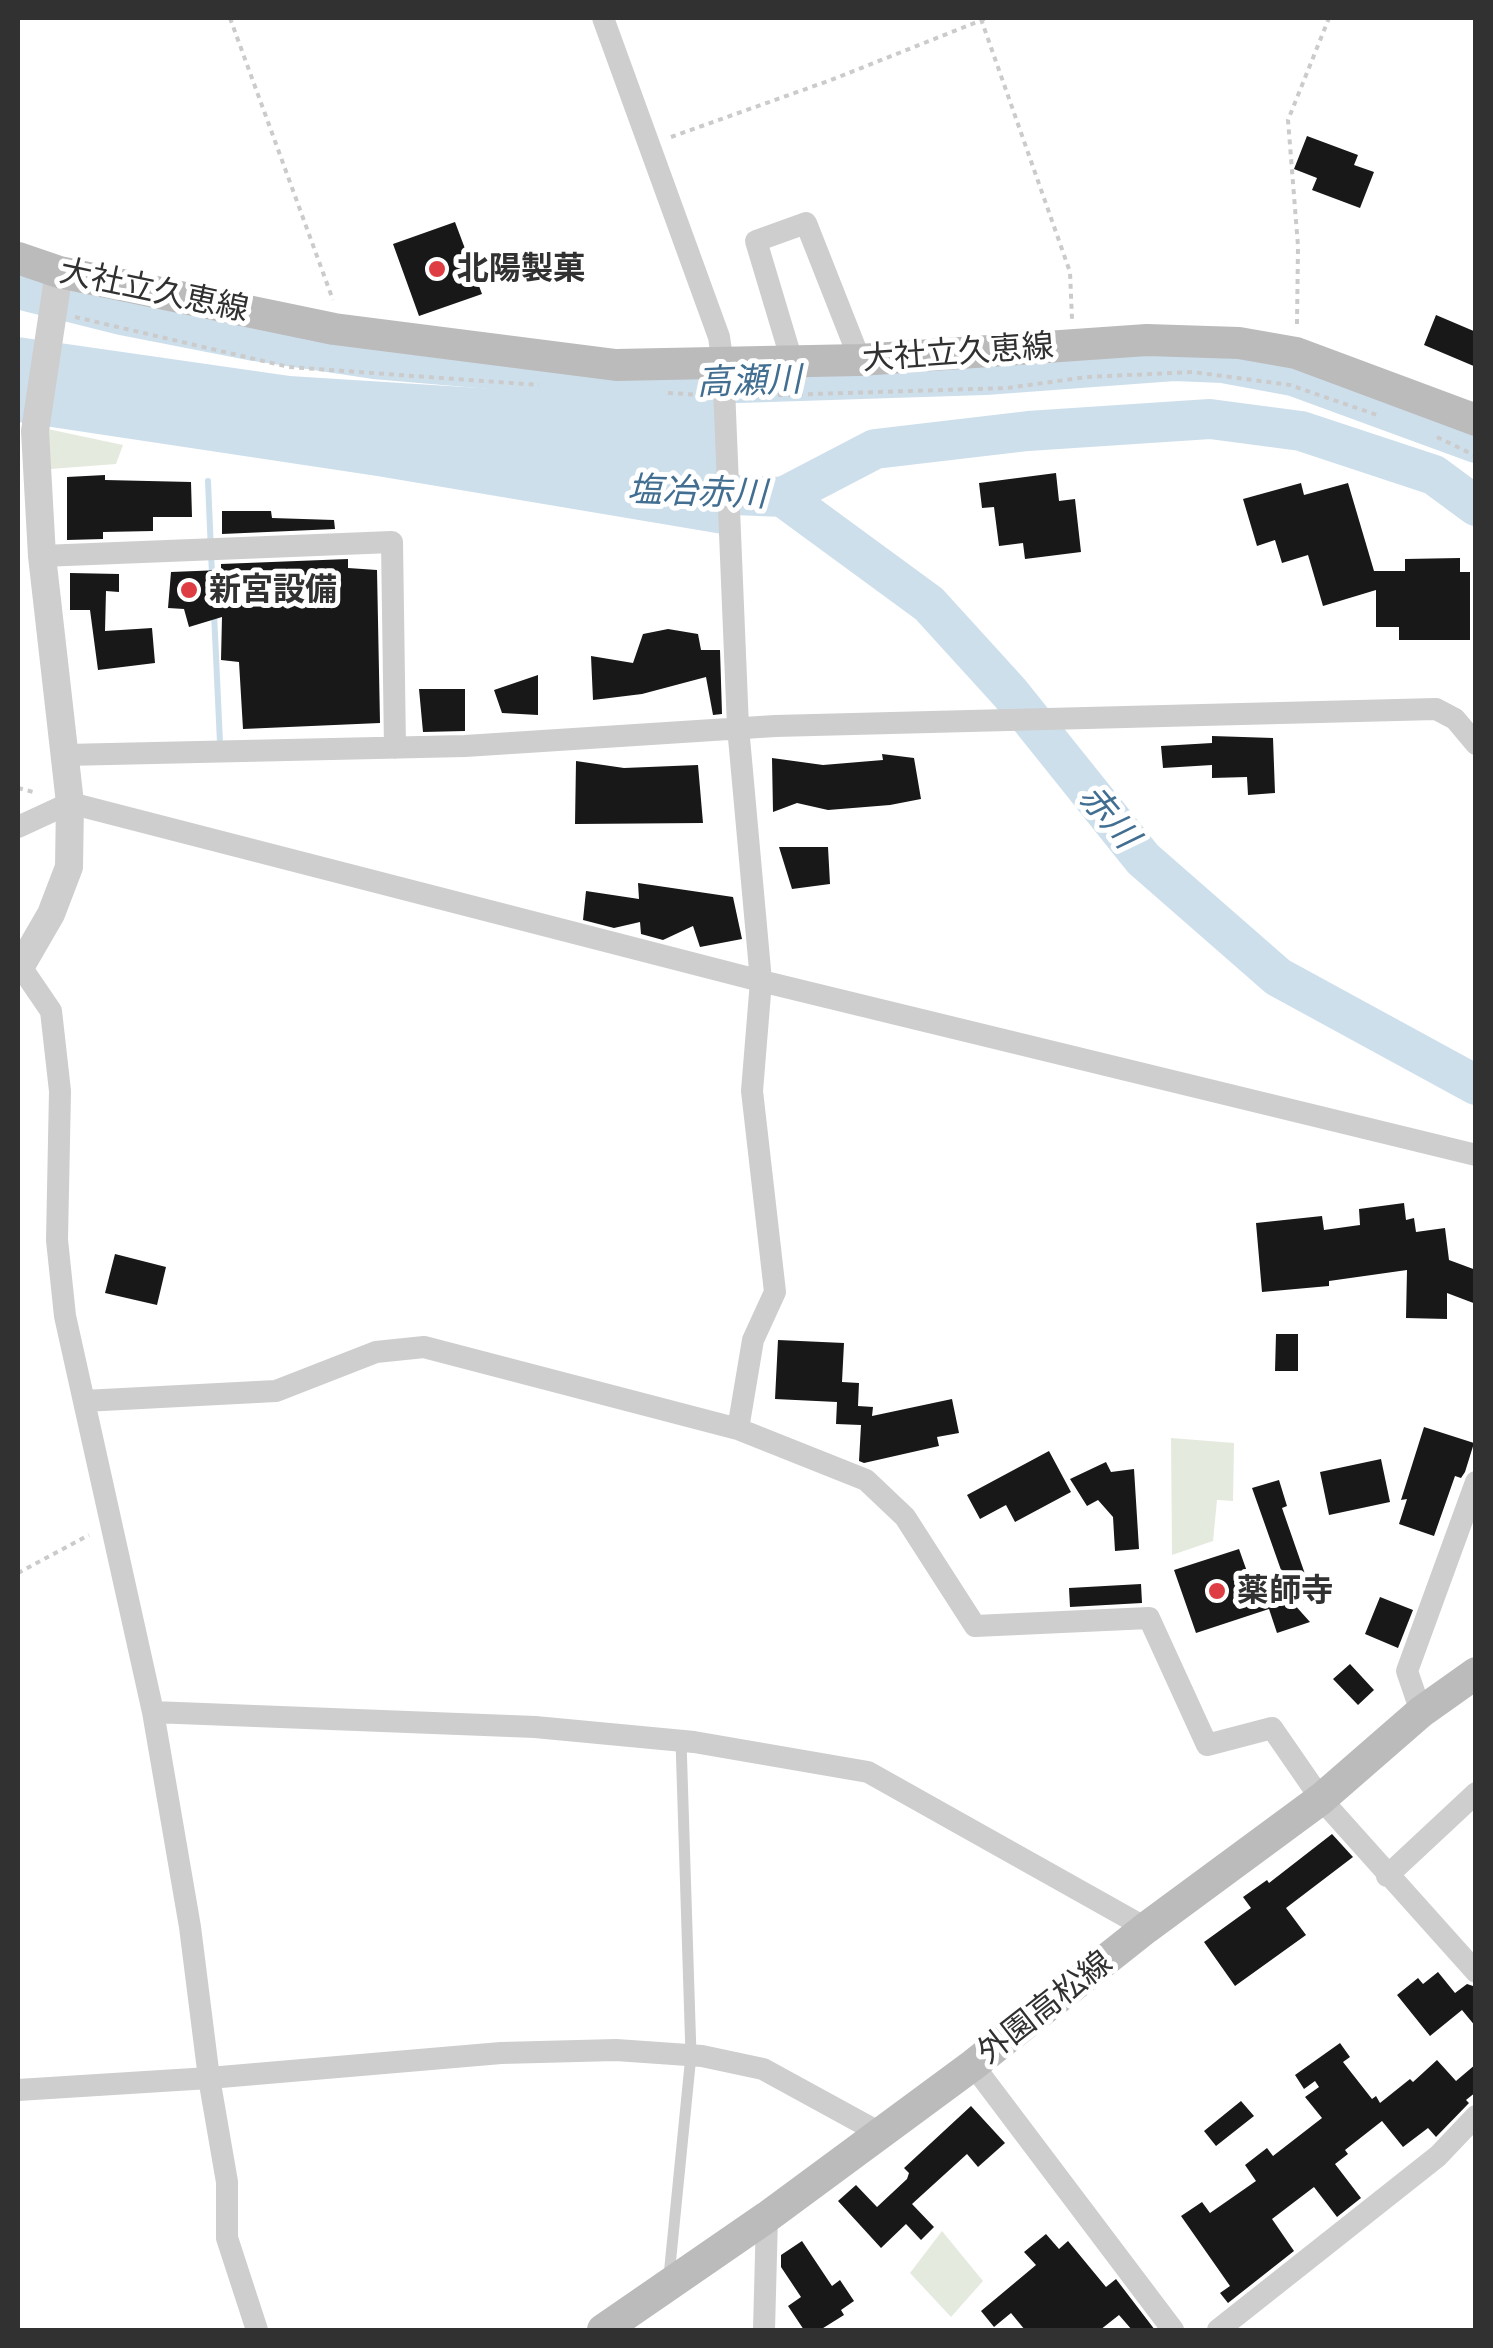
<!DOCTYPE html>
<meta charset="utf-8">
<style>
body{margin:0}
#map{position:relative;width:1493px;height:2348px;overflow:hidden;background:#fff;font-family:Raleway,sans-serif}
canvas{display:block}
.frame{position:absolute;inset:0;border:20px solid #313131;pointer-events:none}
</style>
<div id="map">
<canvas width="1493" height="2348"></canvas>
<div class="frame"></div>
</div>
<script>
const ctx = document.querySelector('canvas').getContext('2d');
ctx.lineJoin = 'round';
function fillPath(path, color) { ctx.fillStyle = color; ctx.fill(path, 'evenodd'); }
const poly = rows => new Path2D(rows.map(r => 'M' + r).join(''));
function trace(path, color, width, dash) { ctx.strokeStyle = color; ctx.lineWidth = width; ctx.lineCap = dash ? 'butt' : 'round'; ctx.setLineDash(dash || []); ctx.stroke(path); }
function label(font, color, halo, rows, align = 'center') {
  ctx.font = font + ' Raleway,"Noto Sans JP",sans-serif'; ctx.lineWidth = 10; ctx.setLineDash([]); ctx.textBaseline = 'middle'; ctx.strokeStyle = halo; ctx.fillStyle = color; for (const [text, x, y, turn = 0] of rows) {
    ctx.save(); ctx.translate(x, y); ctx.rotate((+turn || 0) * Math.PI / 180); ctx.textAlign = isNaN(turn) ? turn : align; if (halo) ctx.strokeText(text, 0, 0); ctx.fillText(text, 0, 0); ctx.restore();
  }
}
fillPath(poly([
 [43,428,123,445,116,464,37,470],
 [1171,1438,1234,1443,1233,1501,1217,1500,1213,1541,1172,1555],
 [942,2231,983,2281,951,2317,910,2273]
]), '#e4eade');
fillPath(poly([
 [18,337,290,376,718,403,722,534,377,476,18,422]
]), '#cedfec');
trace(poly([
 [208,481,212,575],
 [214,613,220,743]
]), '#cedfec', 6);
trace(poly([
 [18,289,122,315,255,341,374,359,677,385,985,375,1174,361,1223,363,1293,376,1476,443],
 [686,493,783,497,875,449,1028,431,1210,419,1301,431,1434,475,1476,506],
 [783,497,929,604,1010,693,1143,859,1278,977,1476,1085]
]), '#cedfec', 40);
fillPath(poly([
 [1307,136,1358,155,1354,165,1374,172,1360,208,1312,190,1317,178,1294,169],
 [455,222,482,294,419,316,393,244],
 [1436,315,1476,332,1476,367,1424,345],
 [1056,473,1059,501,1075,499,1081,552,1025,559,1023,543,999,546,994,507,982,508,979,483],
 [105,475,105,480,191,482,192,517,153,517,153,531,103,532,103,539,67,540,67,477],
 [1301,483,1304,495,1348,483,1374,571,1405,571,1405,559,1460,558,1460,572,1470,572,1470,640,1399,640,1399,627,1376,627,1376,590,1323,606,1308,555,1282,563,1275,540,1257,546,1243,499],
 [222,511,271,511,272,518,334,520,335,529,222,534],
 [348,559,348,568,377,570,380,723,243,729,239,662,221,660,222,617,189,627,184,609,168,608,171,572,221,570,221,564],
 [70,573,119,574,119,592,106,591,105,631,152,628,155,663,98,670,90,610,70,610],
 [668,629,698,634,701,650,720,650,722,714,713,715,706,677,642,694,593,700,591,656,633,663,643,634],
 [538,675,538,715,502,713,494,690],
 [419,689,465,689,465,731,423,732],
 [1212,736,1273,738,1275,793,1248,795,1247,777,1212,778,1212,765,1163,768,1161,746,1212,743],
 [882,754,914,758,921,799,890,805,828,810,797,803,773,812,772,758,823,765,883,760],
 [576,761,624,768,698,765,703,823,575,824],
 [779,847,828,847,830,884,792,889],
 [638,883,733,897,742,939,700,947,693,926,663,940,641,934,640,922,614,928,583,920,586,891,639,899],
 [1404,1203,1406,1220,1414,1218,1416,1232,1445,1228,1449,1260,1476,1270,1476,1304,1447,1293,1447,1319,1406,1318,1407,1270,1329,1281,1329,1286,1262,1292,1256,1223,1322,1216,1324,1230,1360,1225,1359,1209],
 [115,1254,166,1267,157,1305,105,1293],
 [1276,1334,1298,1334,1298,1371,1275,1371],
 [778,1340,844,1343,842,1382,859,1383,858,1406,873,1407,872,1416,952,1399,959,1433,937,1437,939,1446,864,1463,859,1461,861,1425,836,1424,837,1402,775,1399],
 [1424,1427,1474,1443,1465,1472,1461,1478,1455,1476,1434,1536,1399,1524,1407,1499,1401,1500],
 [1049,1451,1071,1492,1015,1522,1006,1505,980,1519,967,1495],
 [1381,1459,1390,1502,1329,1515,1320,1472],
 [1106,1462,1111,1472,1134,1469,1139,1549,1115,1551,1113,1517,1098,1500,1087,1506,1070,1479],
 [1279,1480,1287,1506,1282,1508,1313,1597,1293,1603,1310,1622,1277,1633,1269,1609,1196,1633,1174,1570,1239,1549,1250,1580,1281,1570,1252,1488],
 [1141,1584,1142,1603,1070,1607,1069,1588],
 [1380,1597,1413,1610,1398,1648,1365,1634],
 [1350,1664,1374,1690,1358,1705,1333,1679],
 [1332,1834,1353,1857,1286,1908,1306,1935,1235,1986,1204,1942,1251,1908,1243,1897,1267,1880,1269,1883],
 [1438,1972,1455,1993,1467,1984,1476,1987,1476,2027,1462,2010,1430,2036,1397,1995,1418,1978,1423,1984],
 [1340,2043,1350,2057,1343,2062,1372,2099,1376,2096,1380,2103,1410,2079,1413,2082,1437,2060,1456,2081,1476,2064,1476,2092,1466,2100,1469,2103,1436,2137,1428,2128,1403,2147,1382,2121,1345,2150,1348,2154,1335,2164,1361,2198,1337,2217,1314,2187,1272,2219,1294,2251,1228,2303,1220,2293,1230,2286,1181,2216,1202,2202,1210,2213,1256,2181,1245,2165,1267,2148,1273,2156,1322,2118,1305,2097,1319,2087,1315,2081,1304,2089,1295,2075],
 [1241,2101,1254,2116,1216,2146,1204,2131],
 [971,2106,1005,2143,978,2167,967,2154,912,2204,934,2227,921,2240,906,2224,881,2248,838,2201,856,2185,877,2207,907,2179,909,2173,904,2168],
 [1046,2234,1059,2249,1068,2241,1106,2287,1116,2279,1155,2330,1132,2330,1119,2315,1100,2330,1025,2330,1011,2313,994,2327,981,2311,1036,2265,1024,2252],
 [802,2241,832,2286,840,2280,854,2301,841,2310,844,2315,820,2330,804,2330,788,2306,801,2297,781,2267,781,2255]
]), '#181818');
trace(poly([
 [230,18,333,300],
 [981,19,1070,272,1072,319],
 [671,137,831,80,987,18],
 [75,317,289,367,539,385],
 [1297,324,1298,246,1288,120,1329,18],
 [668,393,703,395],
 [748,396,1007,388,1087,377,1193,372,1290,385,1377,415],
 [1437,437,1476,456],
 [18,788,37,793],
 [18,1573,89,1535]
]), '#cbcbcb', 4, [5, 5]);
trace(poly([
 [669,2276,691,2055,681,1741]
]), '#cecece', 11);
trace(poly([
 [603,18,719,337,723,364,738,727,761,981,752,1091,775,1292,753,1340,738,1429],
 [792,361,756,241,806,223,860,360],
 [42,556,392,542,395,748],
 [65,755,465,746,775,726,1436,709,1455,719,1476,744],
 [18,827,70,803,761,981,1476,1155],
 [21,967,51,1011,60,1091,57,1240,65,1316,153,1712,190,1927,209,2078,227,2182,227,2238,257,2330],
 [84,1401,276,1391,376,1352,424,1347,738,1429,866,1480,905,1517,975,1626,1149,1618,1207,1745,1272,1728,1321,1799,1476,1972],
 [153,1712,535,1727,694,1742,868,1772,1146,1928],
 [1421,1712,1407,1671,1476,1482],
 [1387,1876,1476,1793],
 [973,2065,1173,2330],
 [18,2090,209,2078,501,2053,616,2050,702,2056,763,2069,880,2133],
 [764,2330,767,2217],
 [1218,2330,1438,2156,1476,2116]
]), '#cecece', 22);
trace(poly([
 [18,971,51,914,69,867,70,803,42,556,35,431,59,272]
]), '#cecece', 28);
trace(poly([
 [18,258,59,272,334,329,616,365,860,360,1147,340,1239,343,1296,353,1476,420],
 [603,2330,767,2217,973,2065,1146,1928,1321,1799,1421,1712,1476,1673]
]), '#bbb', 32);
for (const [x, y, r, color] of [
 [437,269,10,"#de3e43"],
 [189,590,10,"#de3e43"],
 [1217,1591,10,"#de3e43"]
]) { const dot = new Path2D(); dot.arc(x, y, r, 0, 2 * Math.PI); ctx.fillStyle = color; ctx.fill(dot); trace(dot, '#fff', 4); }
label('bold 32px', '#313131', '#fff', [
 ["北陽製菓",457,269],
 ["新宮設備",209,590],
 ["薬師寺",1237,1591]
], 'left');
label('32px', '#313131', '#fff', [
 ["大社立久恵線",154,291,12],
 ["大社立久恵線",958,353,-4],
 ["外園高松線",1045,2008,-38]
]);
label('italic 35px', '#426f91', '#fff', [
 ["高瀬川",749,382,-2],
 ["塩冶赤川",697,493,2],
 ["赤川",1108,817,50]
]);
</script>
